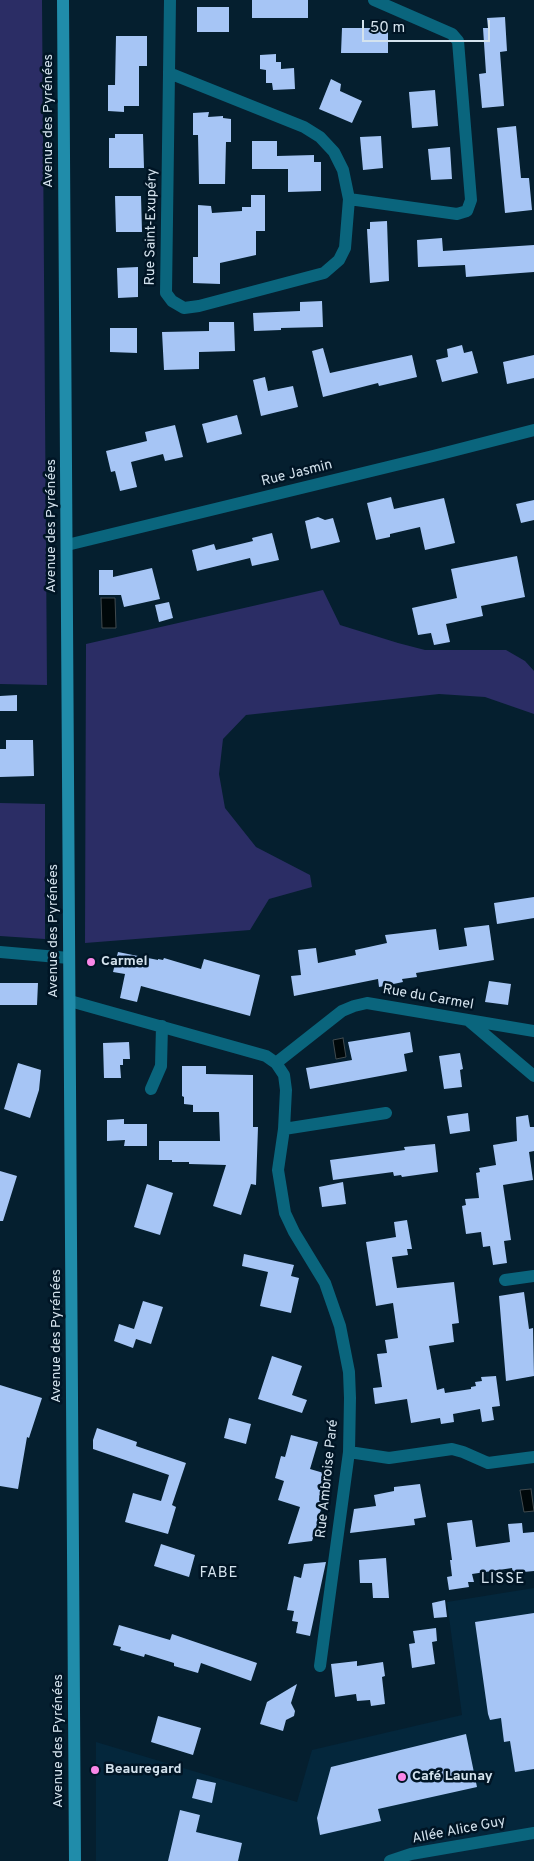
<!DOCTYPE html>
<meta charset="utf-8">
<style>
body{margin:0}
#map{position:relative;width:534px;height:1861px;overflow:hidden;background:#051f2f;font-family:Overpass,sans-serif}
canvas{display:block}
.scale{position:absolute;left:362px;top:20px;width:128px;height:22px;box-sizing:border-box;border:2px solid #d4e3ee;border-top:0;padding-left:6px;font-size:15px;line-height:18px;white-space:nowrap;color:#d4e3ee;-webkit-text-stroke:4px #001525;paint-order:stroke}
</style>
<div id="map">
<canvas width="534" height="1861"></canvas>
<div class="scale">50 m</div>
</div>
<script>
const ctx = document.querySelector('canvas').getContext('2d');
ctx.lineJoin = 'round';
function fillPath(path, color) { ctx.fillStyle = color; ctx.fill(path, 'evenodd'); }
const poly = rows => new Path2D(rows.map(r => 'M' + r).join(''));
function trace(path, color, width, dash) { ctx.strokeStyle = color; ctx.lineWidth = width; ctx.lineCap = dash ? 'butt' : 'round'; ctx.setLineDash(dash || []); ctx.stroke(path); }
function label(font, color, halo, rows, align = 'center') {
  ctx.font = font + ' Overpass,sans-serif'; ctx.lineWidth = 5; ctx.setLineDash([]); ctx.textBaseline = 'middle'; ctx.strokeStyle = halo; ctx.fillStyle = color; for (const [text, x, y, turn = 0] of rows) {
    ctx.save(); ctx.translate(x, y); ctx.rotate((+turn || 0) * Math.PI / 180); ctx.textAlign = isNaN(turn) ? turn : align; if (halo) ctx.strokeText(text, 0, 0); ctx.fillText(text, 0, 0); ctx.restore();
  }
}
fillPath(poly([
 [534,1588,534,1861,96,1861,96,1742,297,1802,312,1750,462,1715,447,1602]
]), '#04273c');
fillPath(poly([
 [0,0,42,0,47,685,0,684],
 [323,590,340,625,398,643,425,650,506,650,525,661,534,671,534,714,485,697,439,694,246,715,223,739,219,774,225,808,256,847,310,875,312,887,269,899,250,930,85,943,86,644],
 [0,803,45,804,45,939,0,936]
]), '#2b2d65');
const water = poly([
 [101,598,115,598,116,628,102,628,101,598],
 [343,1038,346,1057,336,1059,333,1040,343,1038],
 [531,1489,534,1511,524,1512,520,1490,531,1489]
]);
fillPath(water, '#00080a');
trace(water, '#404a4e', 1);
fillPath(poly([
 [252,0,308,0,308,18,252,18],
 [197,7,229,7,229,32,197,32],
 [505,17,507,51,500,52,504,106,482,108,479,74,486,73,483,28,488,28,487,18],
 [342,28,388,28,388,53,341,53],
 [116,36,147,36,147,66,139,66,139,106,124,106,124,112,108,111,108,85,115,85],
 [276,54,276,62,281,62,281,69,294,68,295,89,273,90,272,83,266,83,266,70,260,69,260,55],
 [331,79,341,84,340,91,362,101,352,123,319,109],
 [435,90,438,126,412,128,409,92],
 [209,112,208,117,223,116,223,118,231,119,231,142,226,142,225,184,199,184,198,135,193,135,193,113],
 [516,126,521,178,529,178,532,210,505,213,497,128],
 [115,134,143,134,144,168,109,168,109,138,115,138],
 [381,136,383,168,363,170,360,137],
 [252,141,277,141,277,156,314,155,314,162,321,162,321,191,288,192,288,169,252,169],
 [450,147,452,179,431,180,428,149],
 [251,195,265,195,265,231,256,231,256,255,220,263,220,284,193,283,193,257,198,257,198,205,211,206,212,213,242,211,242,207,251,207],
 [115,196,141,196,142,232,116,232],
 [387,221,389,281,370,283,367,229,370,229,370,222],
 [442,238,443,251,534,245,534,272,466,277,465,265,418,267,417,240],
 [138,267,138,297,118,298,117,268],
 [322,301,323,327,281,328,281,330,254,331,253,313,300,311,300,302],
 [209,322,234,322,235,351,199,352,199,369,164,370,162,332,209,331],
 [110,328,137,328,137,353,110,352],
 [462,345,464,353,472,351,478,373,442,382,436,360,448,357,447,349],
 [323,348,330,373,412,355,417,377,379,386,378,383,323,397,312,351],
 [534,355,534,378,507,384,503,362],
 [265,377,268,391,293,386,298,407,261,416,253,380],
 [237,415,242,434,207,443,202,424],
 [175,425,183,457,165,461,163,454,131,462,137,487,120,491,115,471,111,472,106,451,147,441,145,432],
 [391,497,394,509,444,498,455,543,425,550,420,527,390,534,390,537,376,540,367,503],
 [534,500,534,520,521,523,516,504],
 [318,517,325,520,333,518,340,542,311,549,305,521],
 [272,533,279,560,252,566,250,558,197,571,192,550,214,544,216,550,253,541,252,538],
 [517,556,525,597,481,606,483,616,446,624,450,642,434,645,431,633,418,635,412,608,457,598,451,569],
 [152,568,160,599,124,607,121,595,99,595,99,570,113,570,113,577],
 [169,602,173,618,159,622,155,605],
 [17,695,17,711,0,711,0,696],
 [6,740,33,740,34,776,0,777,0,749,6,749],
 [534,897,534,918,497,924,494,903],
 [489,925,494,960,416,973,417,977,402,979,403,982,379,987,378,979,294,996,291,976,301,975,298,950,316,948,318,963,356,955,355,950,387,943,385,935,436,929,439,950,467,946,464,928],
 [118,952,158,960,158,959,163,960,164,958,201,969,204,959,260,975,250,1016,141,986,137,1002,120,998,125,974,113,972],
 [489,981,511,984,508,1005,485,1002],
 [0,983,38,983,37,1005,0,1005],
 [410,1032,413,1052,404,1054,407,1071,310,1089,306,1068,352,1060,348,1042],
 [129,1042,130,1059,123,1059,123,1065,120,1065,121,1078,104,1078,103,1043],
 [460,1053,463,1069,460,1070,462,1087,444,1089,439,1056],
 [18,1063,41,1070,39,1090,30,1118,4,1109],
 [182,1066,206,1066,206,1074,253,1075,253,1127,258,1127,256,1185,251,1184,241,1215,213,1206,226,1165,189,1164,189,1162,172,1162,172,1160,159,1160,159,1141,220,1141,219,1112,193,1112,193,1105,184,1104,184,1097,182,1096],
 [468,1113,470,1131,450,1134,447,1116],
 [528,1115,530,1127,534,1127,534,1151,529,1152,533,1180,503,1185,511,1240,504,1241,507,1263,493,1265,490,1246,483,1247,481,1232,466,1234,462,1206,466,1205,465,1199,479,1198,476,1173,480,1172,479,1168,496,1165,493,1145,517,1141,516,1117],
 [124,1119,124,1124,147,1124,147,1146,124,1146,125,1140,107,1141,107,1120],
 [435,1144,438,1172,402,1177,401,1175,394,1176,393,1172,333,1180,330,1160,405,1150,404,1147],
 [0,1171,17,1176,3,1221,0,1221],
 [343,1182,346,1204,322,1207,319,1187],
 [147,1184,173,1193,160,1235,134,1227],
 [407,1220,412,1249,407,1249,408,1255,392,1257,397,1288,454,1282,459,1323,452,1324,454,1342,429,1346,437,1390,444,1388,445,1393,471,1389,471,1387,476,1386,475,1382,482,1381,481,1377,496,1376,500,1406,492,1407,494,1420,482,1422,480,1409,453,1414,454,1422,441,1424,440,1418,411,1423,407,1399,375,1404,373,1388,382,1387,377,1354,387,1353,385,1340,398,1338,393,1303,376,1306,366,1242,396,1237,394,1222],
 [244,1254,294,1265,291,1276,299,1278,291,1313,260,1306,268,1272,242,1266],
 [524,1292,529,1329,533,1328,534,1376,506,1381,499,1296],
 [143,1301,163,1307,151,1344,136,1339,133,1348,114,1341,119,1324,134,1329],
 [272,1356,302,1366,292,1395,307,1400,302,1413,258,1399],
 [0,1385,42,1398,29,1438,27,1437,18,1489,0,1486],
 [229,1418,251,1424,246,1444,224,1438],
 [97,1428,137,1442,136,1446,186,1463,172,1505,176,1507,168,1534,125,1522,133,1493,161,1501,169,1475,93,1449,93,1440],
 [291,1435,318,1442,310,1469,327,1474,326,1477,333,1479,319,1515,321,1515,312,1541,288,1544,300,1507,278,1500,284,1481,275,1478,281,1456,285,1457],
 [420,1484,426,1517,414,1519,415,1525,350,1533,354,1509,376,1506,374,1495,394,1491,394,1487],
 [472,1520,476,1547,510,1542,508,1524,522,1523,523,1533,534,1532,534,1571,513,1573,512,1568,472,1574,474,1582,468,1582,469,1587,449,1590,447,1577,452,1576,450,1560,452,1560,447,1523],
 [161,1544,195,1555,189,1577,154,1566],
 [386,1558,389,1598,373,1598,372,1583,360,1583,359,1560],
 [326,1562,310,1636,296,1633,298,1622,292,1621,294,1611,287,1610,294,1576,301,1578,304,1564],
 [445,1600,447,1617,434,1618,432,1603],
 [534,1613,534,1769,515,1772,510,1741,504,1742,501,1718,490,1720,488,1714,475,1622],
 [119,1625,170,1640,172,1634,257,1663,251,1681,201,1663,198,1673,174,1666,174,1663,145,1654,144,1657,120,1650,121,1647,113,1645],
 [436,1628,437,1641,432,1642,435,1664,412,1668,409,1644,415,1643,413,1631],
 [357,1661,357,1666,383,1662,385,1676,382,1677,385,1704,371,1706,370,1700,357,1701,356,1694,335,1697,331,1664],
 [297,1684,291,1703,295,1711,294,1716,286,1720,283,1731,260,1724,267,1702],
 [158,1716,201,1728,193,1755,151,1742],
 [466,1734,477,1787,378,1809,381,1821,320,1835,317,1818,331,1767],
 [197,1779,216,1783,212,1803,192,1798],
 [180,1810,200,1815,196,1832,242,1843,238,1861,168,1861]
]), '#a6c5f5');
trace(poly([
 [170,0,166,293,172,301,184,308,199,306,324,273,339,260,345,248,349,199],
 [169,73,304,127,320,137,334,152,343,170,349,199,457,214,467,211,471,200,458,41,452,34,374,0],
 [67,545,433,456,534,430],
 [0,952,69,958],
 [70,1001,266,1056,276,1063,284,1075,286,1090,284,1129,278,1170,285,1213,294,1232,325,1283,340,1326,349,1372,350,1398,349,1452,320,1666],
 [469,1021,534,1076],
 [276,1063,342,1011,354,1006,367,1003,534,1031],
 [151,1089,161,1066,162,1026],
 [284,1129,386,1113],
 [505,1280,534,1276],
 [349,1452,389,1458,452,1449,463,1452,488,1463,534,1457],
 [390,1861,411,1854,534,1833]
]), '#0a657d', 12);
trace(poly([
 [63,0,75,1861]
]), '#208caa', 12);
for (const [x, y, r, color] of [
 [91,962,5,"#fa87e8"],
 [95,1770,5,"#fa87e8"],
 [402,1777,5,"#fa87e8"]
]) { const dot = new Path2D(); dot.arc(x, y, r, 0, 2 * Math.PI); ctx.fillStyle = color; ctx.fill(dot); trace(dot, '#001525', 2); }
label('14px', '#d4e3ee', '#001525', [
 ["Avenue des Pyrénées",49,121,-90],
 ["Rue Saint-Exupéry",152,227,-89],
 ["Rue Jasmin",297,474,-14],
 ["Avenue des Pyrénées",52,526,-90],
 ["Avenue des Pyrénées",54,931,-90],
 ["Rue du Carmel",428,998,10],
 ["Avenue des Pyrénées",57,1336,-90],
 ["Rue Ambroise Paré",328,1479,-84],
 ["Avenue des Pyrénées",59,1741,-90],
 ["Allée Alice Guy",459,1831,-11]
]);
label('bold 14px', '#d4e3ee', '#001525', [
 ["Carmel",101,962],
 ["Beauregard",105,1770],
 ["Café Launay",412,1777]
], 'left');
ctx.letterSpacing = '1px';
label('15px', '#d4e3ee', '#001525', [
 ["FABE",219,1574],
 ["LISSE",503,1580]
]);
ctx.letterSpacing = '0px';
</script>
